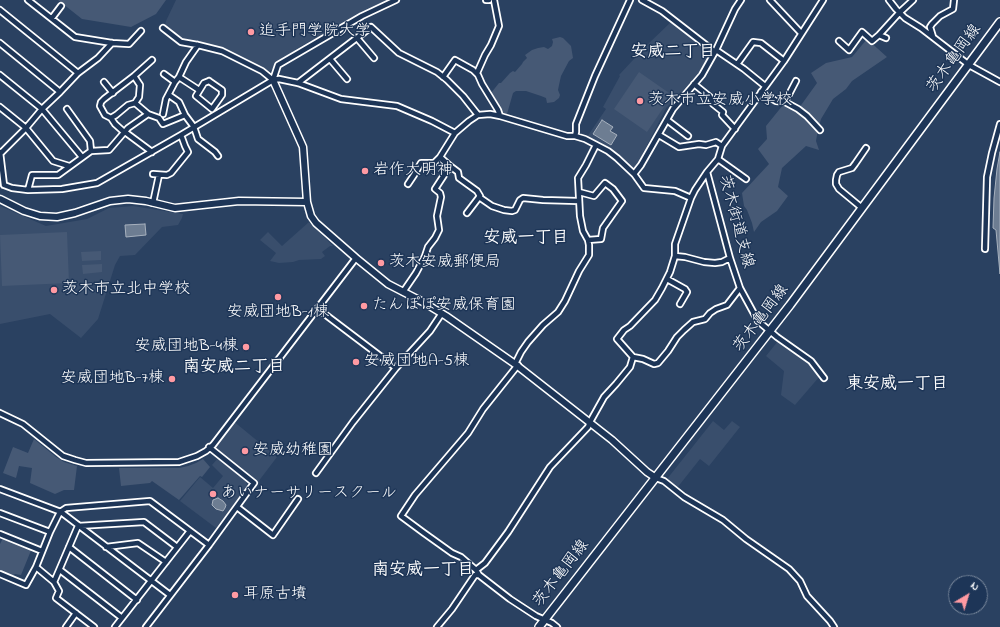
<!DOCTYPE html>
<meta charset="utf-8">
<style>
body{margin:0}
#map{position:relative;width:1000px;height:627px;overflow:hidden;background:#2a4161;font-family:"Indie Flower",sans-serif}
canvas{display:block}
.north{position:absolute;left:948px;top:575px;width:40px;height:40px;box-sizing:border-box;background:#1d3557;border:1px solid #77869a;border-radius:50%;rotate:38deg;font-size:11px;font-weight:700;line-height:16px;text-align:center;color:#fff}
.north::after{content:'';display:block;margin:auto;width:14px;height:18px;background:#ff9aa2;clip-path:polygon(50% 0,100% 100%,50% 72%,0 100%)}
</style>
<div id="map">
<canvas width="1000" height="627"></canvas>
<div class="north">N</div>
</div>
<script>
const ctx = document.querySelector('canvas').getContext('2d');
ctx.lineJoin = 'round';
function fillPath(path, color) { ctx.fillStyle = color; ctx.fill(path, 'evenodd'); }
const poly = rows => new Path2D(rows.map(r => 'M' + r).join(''));
function trace(path, color, width, dash) { ctx.strokeStyle = color; ctx.lineWidth = width; ctx.lineCap = dash ? 'butt' : 'round'; ctx.setLineDash(dash || []); ctx.stroke(path); }
function label(font, color, halo, rows, align = 'center') {
  ctx.font = font + ' "Indie Flower","Klee One",sans-serif'; ctx.lineWidth = 3; ctx.setLineDash([]); ctx.textBaseline = 'middle'; ctx.strokeStyle = halo; ctx.fillStyle = color; for (const [text, x, y, turn = 0] of rows) {
    ctx.save(); ctx.translate(x, y); ctx.rotate((+turn || 0) * Math.PI / 180); ctx.textAlign = isNaN(turn) ? turn : align; if (halo) ctx.strokeText(text, 0, 0); ctx.fillText(text, 0, 0); ctx.restore();
  }
}
fillPath(poly([
 [176,0,388,0,301,46,278,63,272,70,268,72,223,48,200,42,184,39,165,26,166,21],
 [672,21,710,52,710,54,701,70,679,95,666,108,638,163,633,169,632,170,610,151,587,137,606,109,603,107,620,76,619,75,647,45],
 [0,206,46,226,87,219,109,208,133,206,183,214,182,218,178,225,162,227,135,255,120,256,115,265,98,319,81,338,50,314,0,324],
 [309,222,333,246,330,246,322,252,325,256,321,259,299,260,293,262,279,263,270,261,276,253,260,240,268,232,282,246],
 [778,341,809,362,820,376,795,405,781,395,784,371,766,356],
 [232,420,277,457,258,482,213,445],
 [713,421,724,430,732,421,740,427,709,466,700,459,677,488,667,479],
 [219,457,246,482,247,486,216,528,180,501,200,477,213,488,223,476,212,465]
]), '#394e6c');
fillPath(poly([
 [58,0,166,0,156,14,131,27,82,19],
 [560,37,563,38,571,46,573,58,569,61,561,76,559,85,558,90,560,95,559,98,554,102,547,103,546,98,541,96,526,91,516,91,513,93,507,114,502,113,491,93,499,83,501,83,510,73,513,71,515,72,522,64,523,62,527,58,525,55,532,50,538,48,544,47,548,49,552,46,553,42,552,39],
 [867,39,887,57,852,81,846,89,833,99,821,119,819,126,799,108,817,83,811,73,826,63,852,57],
 [639,72,672,95,647,132,614,109],
 [783,105,788,105,806,116,818,129,816,141,819,150,806,146,782,168,778,187,788,196,777,211,761,222,754,232,752,223,747,210,744,206,742,193,769,164,758,149,767,139,766,126],
 [67,232,69,283,2,286,0,235],
 [101,251,101,260,82,261,81,252],
 [102,264,102,272,83,274,82,265],
 [34,439,56,457,64,462,77,466,74,490,64,490,55,494,30,483,32,468,19,466,16,478,3,473,13,447,28,453],
 [203,459,210,467,202,477,200,476,179,500,152,481,150,483,121,486,119,468,179,468,188,466,196,463],
 [3,538,32,548,21,575,15,574,11,576,0,571,0,544]
]), '#465975');
const water = poly([
 [602,120,613,127,610,131,617,135,611,145,593,134,602,120],
 [1000,152,1000,274,996,230,993,228,994,198,997,169,1000,152],
 [145,224,146,235,126,237,125,225,145,224],
 [218,498,223,501,226,505,225,508,223,511,216,509,212,505,213,500,218,498]
]);
fillPath(water, '#6d7d92');
trace(water, '#a7b1be', 1);
const street = poly([
 [28,0,75,37,112,43,129,44,141,31],
 [486,0,489,0],
 [642,0,662,11,715,52],
 [770,0,801,33],
 [823,0,784,61,722,146,718,159,707,172,730,258,740,288,758,321,777,337,811,361,824,378],
 [889,0,896,9,905,18,921,28,969,65,1000,82],
 [0,10,78,73],
 [52,18,61,6],
 [163,28,181,42,198,45,222,51,262,71,273,80],
 [879,35,886,38],
 [933,37,930,27,932,24,940,16,953,9,954,0],
 [357,38,374,58],
 [839,41,849,50,862,32,872,41,879,35,899,13,913,0],
 [0,43,60,92],
 [716,50,744,69,765,86],
 [330,59,347,79],
 [738,63,753,42,761,43,784,61],
 [477,73,485,55,491,45,499,26,494,0],
 [164,74,175,82],
 [0,75,42,109,82,157],
 [134,76,140,85,139,97,135,103,148,114,159,118,163,124,185,115],
 [179,77,199,90],
 [443,77,455,60,473,70,478,75,482,84,498,110,500,116],
 [273,80,278,65,362,16,396,0],
 [209,81,222,90,222,95,212,109,196,96,204,83,209,81],
 [104,82,113,93],
 [298,83,371,27,399,53,437,72,447,80,463,96,478,115],
 [694,84,710,97,713,104,723,112,722,115,735,129],
 [761,92,776,101,785,102,798,109,807,116,820,130],
 [169,95,179,102,185,115,194,127,198,139,215,152,218,156],
 [785,102,796,81],
 [135,103,128,105,116,115,111,118,105,115,100,106,101,102,104,99,134,76,152,60],
 [0,107,26,128,53,161,69,166],
 [67,109,90,141,91,151],
 [163,114,166,99,175,82,179,77,186,62,198,45],
 [111,118,115,124,124,132],
 [667,120,688,136],
 [125,132,152,152],
 [659,135,679,147,699,144,706,145,716,142,722,146],
 [575,136,576,132,576,124,595,76,630,0],
 [0,152,4,185],
 [0,154,26,128,42,109,60,92,78,73,98,58,112,43],
 [718,159,746,179],
 [450,166,458,172,459,178,477,191,480,196,467,213],
 [153,174,167,175,171,173,188,152,185,146,181,135],
 [634,174,641,165,673,109,702,75,716,50,735,9,741,0],
 [408,184,414,175,421,163,434,163,440,157],
 [4,185,12,188,28,190,62,189,97,183,181,135,273,80,279,79,298,83,341,99,397,106,432,121,455,133,469,121,478,115,490,114,500,116,567,136,575,136,585,139,608,151,617,158,634,174,644,188,675,191,691,198,695,190,707,172],
 [28,190,32,175,58,175,91,151,109,150,128,128,148,114],
 [579,192,594,196,605,183,613,189,622,201,603,228,601,239,588,240],
 [479,197,492,206,504,210,512,211,515,210,520,200,523,198,543,200,578,201],
 [153,203,159,175],
 [862,208,839,189,836,184,836,180,837,175,839,172,852,168,855,164,866,148],
 [985,249,987,177,992,153,1000,124],
 [675,256,685,257,704,262,715,263,722,262,730,258],
 [667,279,685,289,687,292,680,304],
 [403,292,416,273,425,256,428,247,435,238,439,230,437,216,441,197,440,193,435,189,450,166,440,157,455,133],
 [318,309,396,368],
 [633,357,643,359,654,364,658,363,668,351,677,337,684,330,693,322,705,319,710,313,716,309,727,305,740,288],
 [515,364,521,352,528,342,543,325,558,312,565,301,579,271,589,255,589,245,588,240,583,231,580,216,578,178,586,165,596,145],
 [518,365,483,409,468,433,415,495,401,516,424,533,452,553,461,557,476,570,479,575,510,599,536,616,552,623,557,627],
 [0,413,23,424,63,456,75,460,86,463,179,462,197,456,206,451,213,445,356,258],
 [316,473,353,422,396,368,430,331,442,313],
 [656,478,664,481,684,497,723,520,746,539,789,569,800,581,807,596,830,621,834,627],
 [0,489,61,512,170,595],
 [237,507,273,535,298,499],
 [0,513,50,532],
 [0,534,42,551],
 [69,547,137,600],
 [106,547,138,543,166,562],
 [36,567,54,582,59,591,56,598,94,627],
 [60,570,122,618],
 [476,570,485,563,508,532,550,467,588,427,590,422,604,397,616,384,630,367,633,357,617,339,624,330,630,326,655,300,662,288,670,272,675,256,675,244,691,198],
 [0,574,26,585,36,567,50,532,60,512,66,508,150,501,209,545],
 [54,582,78,526,144,522,177,547],
 [66,627,76,613],
 [115,627,190,531],
 [146,627,209,545,254,483,209,447],
 [437,627,452,609,475,575,479,575]
]);
const secondary = poly([
 [273,80,303,147,307,202,311,216,316,223,356,258,388,284,423,302,446,316,515,364,612,440,647,472,656,478],
 [0,199,24,211,40,216,57,217,75,213,110,201,128,199,146,201,175,208,239,201,307,202]
]);
const primary = poly([
 [539,627,790,305,1000,22]
]);
trace(street, '#fff', 8);
trace(secondary, '#fff', 9);
trace(primary, '#fff', 10);
trace(street, '#1d3557', 4.5);
trace(secondary, '#1d3557', 6);
trace(primary, '#1d3557', 7);
for (const [x, y, r, color] of [
 [251,32,4,"#ff9aa2"],
 [640,101,4,"#ff9aa2"],
 [365,171,4,"#ff9aa2"],
 [381,263,4,"#ff9aa2"],
 [54,290,4,"#ff9aa2"],
 [278,297,4,"#ff9aa2"],
 [364,306,4,"#ff9aa2"],
 [246,347,4,"#ff9aa2"],
 [356,362,4,"#ff9aa2"],
 [172,379,4,"#ff9aa2"],
 [245,451,4,"#ff9aa2"],
 [213,494,4,"#ff9aa2"],
 [235,595,4,"#ff9aa2"]
]) { const dot = new Path2D(); dot.arc(x, y, r, 0, 2 * Math.PI); ctx.fillStyle = color; ctx.fill(dot); trace(dot, '#1d3557', 1.5); }
label('16px', '#fff', '#1d3557', [
 ["追手門学院大学",259,32],
 ["茨木市立安威小学校",648,101],
 ["岩作大明神",373,171],
 ["茨木安威郵便局",389,263],
 ["茨木市立北中学校",62,290],
 ["たんぽぽ安威保育園",372,306],
 ["安威団地B-1棟",278,313,"center"],
 ["安威団地B-4棟",238,347,"right"],
 ["安威団地A-5棟",364,362],
 ["安威団地B-7棟",164,379,"right"],
 ["安威幼稚園",253,451],
 ["あいナーサリースクール",221,494],
 ["耳原古墳",243,595]
], 'left');
label('16px', '#fff', '#1d3557', [
 ["茨木亀岡線",955,59,-54],
 ["茨木街道支線",735,222,75],
 ["茨木亀岡線",762,319,-53],
 ["茨木亀岡線",562,574,-52]
]);
label('bold 17px', '#fff', '#1d3557', [
 ["安威二丁目",673,53],
 ["安威一丁目",526,239],
 ["南安威二丁目",234,368],
 ["東安威一丁目",897,385],
 ["南安威一丁目",423,571]
]);
</script>
